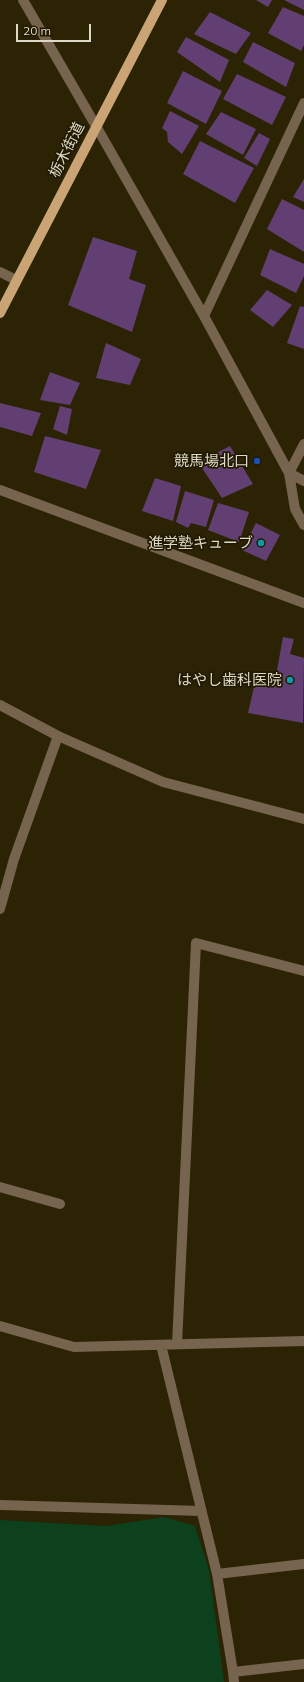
<!DOCTYPE html>
<meta charset="utf-8">
<style>
body{margin:0}
#map{position:relative;width:304px;height:1682px;overflow:hidden;background:#2b2304;font-family:Mulish,sans-serif}
canvas{display:block}
.scale{position:absolute;left:16px;top:24px;width:75px;height:18px;box-sizing:border-box;border:2px solid #ddd9c8;border-top:0;padding-left:5px;font-size:12px;line-height:14px;white-space:nowrap;color:#ddd9c8;-webkit-text-stroke:3px #211a00;paint-order:stroke}
</style>
<div id="map">
<canvas width="304" height="1682"></canvas>
<div class="scale">20 m</div>
</div>
<script>
const ctx = document.querySelector('canvas').getContext('2d');
ctx.lineJoin = 'round';
function fillPath(path, color) { ctx.fillStyle = color; ctx.fill(path, 'evenodd'); }
const poly = rows => new Path2D(rows.map(r => 'M' + r).join(''));
function trace(path, color, width, dash) { ctx.strokeStyle = color; ctx.lineWidth = width; ctx.lineCap = dash ? 'butt' : 'round'; ctx.setLineDash(dash || []); ctx.stroke(path); }
function label(font, color, halo, rows, align = 'center') {
  ctx.font = font + ' Mulish,"Noto Sans JP",sans-serif'; ctx.lineWidth = 3.5; ctx.setLineDash([]); ctx.textBaseline = 'middle'; ctx.strokeStyle = halo; ctx.fillStyle = color; for (const [text, x, y, turn = 0] of rows) {
    ctx.save(); ctx.translate(x, y); ctx.rotate((+turn || 0) * Math.PI / 180); ctx.textAlign = isNaN(turn) ? turn : align; if (halo) ctx.strokeText(text, 0, 0); ctx.fillText(text, 0, 0); ctx.restore();
  }
}
fillPath(poly([
 [164,1517,195,1526,209,1570,224,1682,0,1682,0,1520,106,1526]
]), '#0d401c');
fillPath(poly([
 [256,0,272,0,268,7],
 [284,0,304,0,304,10],
 [283,7,304,16,304,45,301,51,268,33],
 [210,12,251,33,236,54,194,34],
 [186,37,229,60,220,82,177,52],
 [253,42,295,63,286,87,243,62],
 [183,71,222,91,206,124,167,103],
 [237,74,286,97,272,125,223,99],
 [170,111,199,126,182,154,168,142,167,132,162,128],
 [221,112,256,129,243,155,206,134],
 [259,133,270,139,257,166,244,158],
 [200,141,254,168,235,203,183,174],
 [304,179,304,202,293,197],
 [282,199,304,210,304,252,267,229],
 [93,237,137,251,129,279,146,285,132,332,68,305],
 [270,249,304,264,304,276,296,293,260,275],
 [267,290,292,305,273,327,250,310],
 [300,306,304,307,304,349,287,343],
 [106,343,141,359,130,385,96,378],
 [50,372,80,383,70,405,40,400],
 [0,403,41,413,32,436,0,427],
 [60,406,72,409,67,435,53,429],
 [45,436,101,450,86,489,34,472],
 [230,446,253,484,222,498,198,462],
 [155,478,181,486,173,521,142,511],
 [185,491,214,500,206,527,191,523,188,528,176,522],
 [218,503,249,512,239,542,208,530],
 [256,523,280,535,266,561,242,550],
 [283,637,294,639,290,654,304,658,303,723,248,713,256,678,275,681]
]), '#623f72');
trace(poly([
 [23,0,96,126,204,316,289,473,295,509,304,525],
 [0,272,16,280],
 [204,316,304,103],
 [304,444,289,473,304,481],
 [0,490,304,603],
 [0,705,58,736,163,782,304,819],
 [0,909,14,859,58,736],
 [0,1187,60,1204],
 [0,1326,74,1347,304,1341],
 [177,1344,196,943,304,971],
 [161,1345,217,1574,233,1672,304,1664],
 [0,1505,201,1511],
 [217,1574,304,1564],
 [233,1672,234,1682]
]), '#76644e', 10);
trace(poly([
 [0,313,162,0]
]), '#caa475', 10);
for (const [x, y, r, color] of [
 [257,461,4,"#1a4fb4"],
 [261,543,4,"#0f9aa8"],
 [290,680,4,"#0f9aa8"]
]) { const dot = new Path2D(); dot.arc(x, y, r, 0, 2 * Math.PI); ctx.fillStyle = color; ctx.fill(dot); trace(dot, '#211a00', 1.5); }
label('15px', '#ddd9c8', '#211a00', [
 ["栃木街道",67,150,-63]
]);
label('15px', '#ddd9c8', '#211a00', [
 ["競馬場北口",249,461],
 ["進学塾キューブ",253,543],
 ["はやし歯科医院",282,680]
], 'right');
</script>
